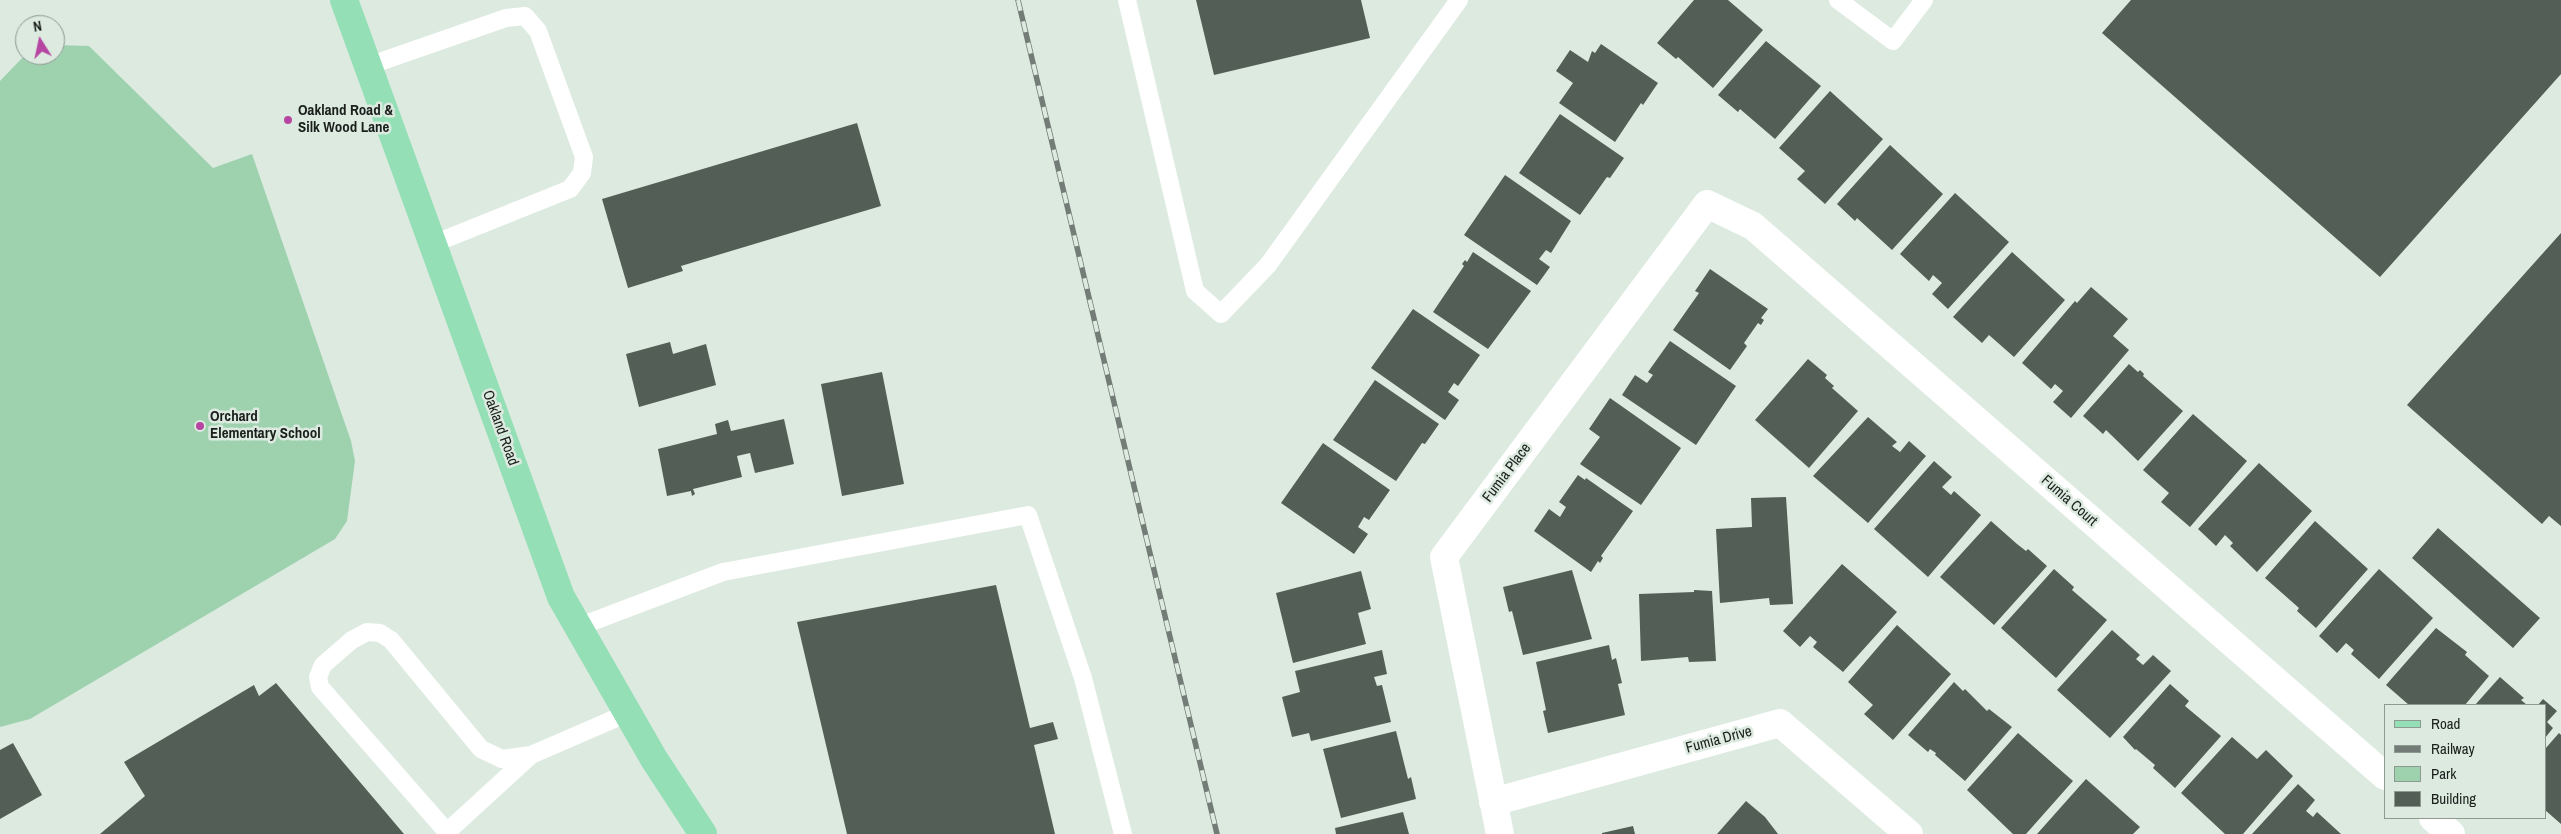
<!DOCTYPE html>
<style>
body{margin:0}
#map{position:relative;width:2561px;height:834px;overflow:hidden;background:#dceae0;font-family:"Archivo Narrow",sans-serif}
canvas{display:block}
.legend{position:absolute;left:2384px;top:704px;width:162px;height:115px;box-sizing:border-box;background:#dceae0;border:1px solid #8e9992;margin:0;padding:6px 9px;list-style:none;font-size:15px;color:#1a1f1c}
.legend li{display:flex;align-items:center;gap:10px;height:25px}
.legend b{width:25px;border:1px solid #8e9992}
.north{position:absolute;left:15px;top:15px;width:50px;height:50px;box-sizing:border-box;background:#dceae0;border:1px solid #8e9992;border-radius:50%;rotate:350deg;font-size:14px;font-weight:700;line-height:20px;text-align:center;color:#1a1f1c}
.north::after{content:'';display:block;margin:auto;width:18px;height:22px;background:#b646a2;clip-path:polygon(50% 0,100% 100%,50% 72%,0 100%)}
</style>
<div id="map">
<canvas width="2561" height="834"></canvas>
<ul class="legend">
<li><b style="height:6px;background:#94dfb5"></b>Road</li>
<li><b style="height:6px;background:#737c76"></b>Railway</li>
<li><b style="height:14px;background:#9ed2af"></b>Park</li>
<li><b style="height:14px;background:#525e56"></b>Building</li>
</ul>
<div class="north">N</div>
</div>
<script>
const ctx = document.querySelector('canvas').getContext('2d');
ctx.lineJoin = 'round';
function fillPath(path, color) { ctx.fillStyle = color; ctx.fill(path, 'evenodd'); }
const poly = rows => new Path2D(rows.map(r => 'M' + r).join(''));
function trace(path, color, width, dash) { ctx.strokeStyle = color; ctx.lineWidth = width; ctx.lineCap = dash ? 'butt' : 'round'; ctx.setLineDash(dash || []); ctx.stroke(path); }
function label(font, color, halo, rows, align = 'center') {
  ctx.font = font + ' "Archivo Narrow",sans-serif'; ctx.lineWidth = 5; ctx.setLineDash([]); ctx.textBaseline = 'middle'; ctx.strokeStyle = halo; ctx.fillStyle = color; for (const [text, x, y, turn = 0] of rows) {
    ctx.save(); ctx.translate(x, y); ctx.rotate((+turn || 0) * Math.PI / 180); ctx.textAlign = isNaN(turn) ? turn : align; if (halo) ctx.strokeText(text, 0, 0); ctx.fillText(text, 0, 0); ctx.restore();
  }
}
fillPath(poly([
 [55,45,89,46,213,168,252,154,351,441,355,461,347,521,335,539,30,719,0,727,0,81,25,55,55,55]
]), '#9ed2af');
fillPath(poly([
 [1196,0,1361,0,1370,38,1214,75],
 [1694,0,1728,0,1763,30,1713,88,1678,57,1676,59,1657,43],
 [2131,0,2561,0,2561,74,2380,277,2102,33],
 [1766,41,1821,86,1775,139,1740,109,1738,112,1718,95],
 [1601,44,1658,83,1643,105,1641,103,1615,142,1559,103,1573,83,1556,71,1570,50,1588,62,1592,51,1595,53],
 [1830,91,1883,139,1825,204,1797,179,1805,171,1779,148],
 [1560,114,1624,158,1610,178,1607,177,1580,215,1519,173],
 [857,123,881,206,681,266,683,271,628,288,602,199],
 [1890,145,1943,194,1892,250,1857,218,1855,221,1837,204],
 [1505,175,1571,221,1551,253,1546,250,1539,259,1550,267,1537,285,1464,235],
 [1955,193,2009,242,1948,309,1932,294,1942,283,1933,275,1929,281,1900,254],
 [2561,233,2561,526,2549,516,2542,524,2407,405],
 [1473,252,1531,291,1488,349,1433,312,1464,266,1462,264,1465,260,1467,262],
 [2012,252,2065,300,2014,357,1989,335,1982,343,1953,317],
 [1710,269,1768,309,1761,318,1764,320,1761,325,1758,323,1744,343,1747,346,1730,370,1673,330,1699,293,1695,291],
 [2091,287,2128,319,2113,336,2129,350,2071,418,2053,402,2063,391,2055,384,2051,389,2022,363,2075,301,2077,303],
 [1413,309,1480,355,1458,386,1454,383,1448,392,1459,400,1445,420,1371,368],
 [1670,341,1736,386,1696,445,1622,395,1635,375,1647,383,1653,375,1648,372],
 [670,342,673,354,706,344,716,385,639,407,626,354],
 [1808,359,1827,375,1825,378,1834,386,1832,388,1858,411,1809,468,1755,420],
 [2129,364,2138,372,2140,370,2144,374,2143,376,2183,411,2138,461,2106,430,2103,434,2083,416],
 [882,372,904,484,842,496,821,384],
 [1375,380,1439,424,1425,444,1422,443,1396,481,1333,440],
 [1610,398,1681,448,1641,505,1580,464,1600,437,1589,429],
 [2193,414,2247,461,2190,527,2161,502,2169,493,2143,470],
 [1868,417,1897,442,1892,446,1900,452,1909,441,1926,456,1868,523,1813,476],
 [784,419,794,464,755,473,750,453,737,456,742,477,693,489,695,494,692,496,691,491,667,496,658,449,717,434,715,424,728,420,731,431],
 [1323,443,1390,490,1369,520,1364,517,1358,527,1368,534,1354,554,1281,503],
 [1934,461,1952,477,1942,487,1951,495,1954,491,1981,515,1928,577,1874,529],
 [2259,463,2312,511,2257,572,2230,546,2233,543,2225,535,2216,546,2198,529],
 [1578,475,1585,480,1586,478,1633,511,1601,556,1603,558,1600,563,1598,561,1591,572,1534,531,1549,509,1560,517,1566,507,1559,502],
 [1786,497,1793,604,1770,605,1769,598,1720,603,1716,529,1752,527,1751,498],
 [1991,521,2017,544,2026,551,2028,549,2047,566,1994,625,1940,577],
 [2315,521,2368,569,2316,628,2297,611,2299,608,2265,578],
 [2438,528,2540,618,2513,648,2412,558],
 [1842,564,1897,612,1843,672,1813,647,1817,642,1810,636,1800,647,1783,631],
 [2054,569,2074,587,2072,590,2107,620,2056,678,2001,628],
 [2379,569,2433,618,2379,679,2351,654,2354,650,2346,643,2337,653,2319,636],
 [1572,570,1592,639,1523,655,1512,611,1509,612,1503,587],
 [1361,571,1371,609,1358,613,1366,644,1293,663,1276,593],
 [996,585,1030,728,1053,722,1058,739,1034,745,1055,834,847,834,797,622],
 [1694,590,1712,591,1716,661,1689,662,1688,657,1641,661,1639,594,1694,592],
 [1897,625,1951,674,1893,740,1864,714,1873,705,1848,682],
 [2436,628,2467,652,2465,655,2489,676,2465,705,2409,705,2386,685],
 [2112,630,2140,655,2136,659,2143,665,2153,655,2171,671,2110,738,2057,690],
 [1609,645,1612,660,1616,658,1622,683,1618,684,1625,715,1548,733,1543,711,1546,710,1536,662],
 [1382,650,1387,674,1374,677,1377,686,1382,685,1391,722,1311,741,1309,733,1292,737,1282,697,1300,692,1295,671],
 [2500,677,2524,698,2521,700,2527,705,2475,705],
 [1954,682,1963,691,1965,689,1987,711,1989,709,2012,727,1965,781,1935,755,1936,753,1930,749,1928,752,1908,735],
 [276,683,404,834,100,834,145,796,124,762,254,685,259,696],
 [2170,684,2189,701,2185,706,2221,736,2175,788,2153,768,2155,765,2136,749,2135,750,2123,737],
 [2543,699,2557,711,2547,722,2553,728,2545,738,2545,705,2538,705],
 [1396,731,1408,779,1411,777,1416,799,1341,818,1323,749],
 [2018,733,2073,781,2026,834,2013,834,1967,790],
 [2559,733,2561,735,2561,824,2545,810,2545,749],
 [2232,737,2257,759,2266,750,2293,776,2243,834,2225,834,2181,793],
 [13,743,42,795,0,819,0,750],
 [2086,779,2140,827,2133,834,2037,834],
 [2298,784,2315,800,2306,811,2313,817,2317,812,2341,834,2252,834],
 [1746,801,1765,817,1778,834,1717,834],
 [1403,812,1409,834,1336,834,1335,828],
 [1633,826,1635,834,1602,834,1602,833]
]), '#525e56');
trace(poly([
 [1127,0,1195,291,1221,314,1268,265,1459,0],
 [1838,0,1893,41,1924,0],
 [368,66,506,18,525,16,538,31,584,157,582,173,570,189,433,244],
 [578,627,723,572,1028,515,1083,678,1123,834],
 [367,632,380,633,391,640,481,749,502,759,531,755,447,832,320,687,318,677,323,665,352,640,367,632],
 [531,755,628,713]
]), '#fff', 18);
trace(poly([
 [1493,802,1780,723,1909,834],
 [2433,818,2451,834],
 [1500,834,1444,557,1707,204,1753,226,2385,776]
]), '#fff', 28);
trace(poly([
 [344,0,561,597,654,759,703,834]
]), '#94dfb5', 28);
const rail = poly([
 [1018,0,1217,834]
]);
trace(rail, '#737c76', 5.5);
trace(rail, '#dceae0', 4, [11]);
for (const [x, y, r, color] of [
 [288,120,5,"#b646a2"],
 [200,426,5,"#b646a2"]
]) { const dot = new Path2D(); dot.arc(x, y, r, 0, 2 * Math.PI); ctx.fillStyle = color; ctx.fill(dot); trace(dot, '#dceae0', 2); }
label('bold 15px', '#1a1f1c', '#dceae0', [
 ["Oakland Road &",298,111],
 ["Silk Wood Lane",298,128],
 ["Orchard",210,417],
 ["Elementary School",210,434]
], 'left');
label('15px', '#1a1f1c', '#dceae0', [
 ["Oakland Road",500,428,70],
 ["Fumia Place",1507,473,-53],
 ["Fumia Court",2069,501,41],
 ["Fumia Drive",1719,740,-15]
]);
</script>
